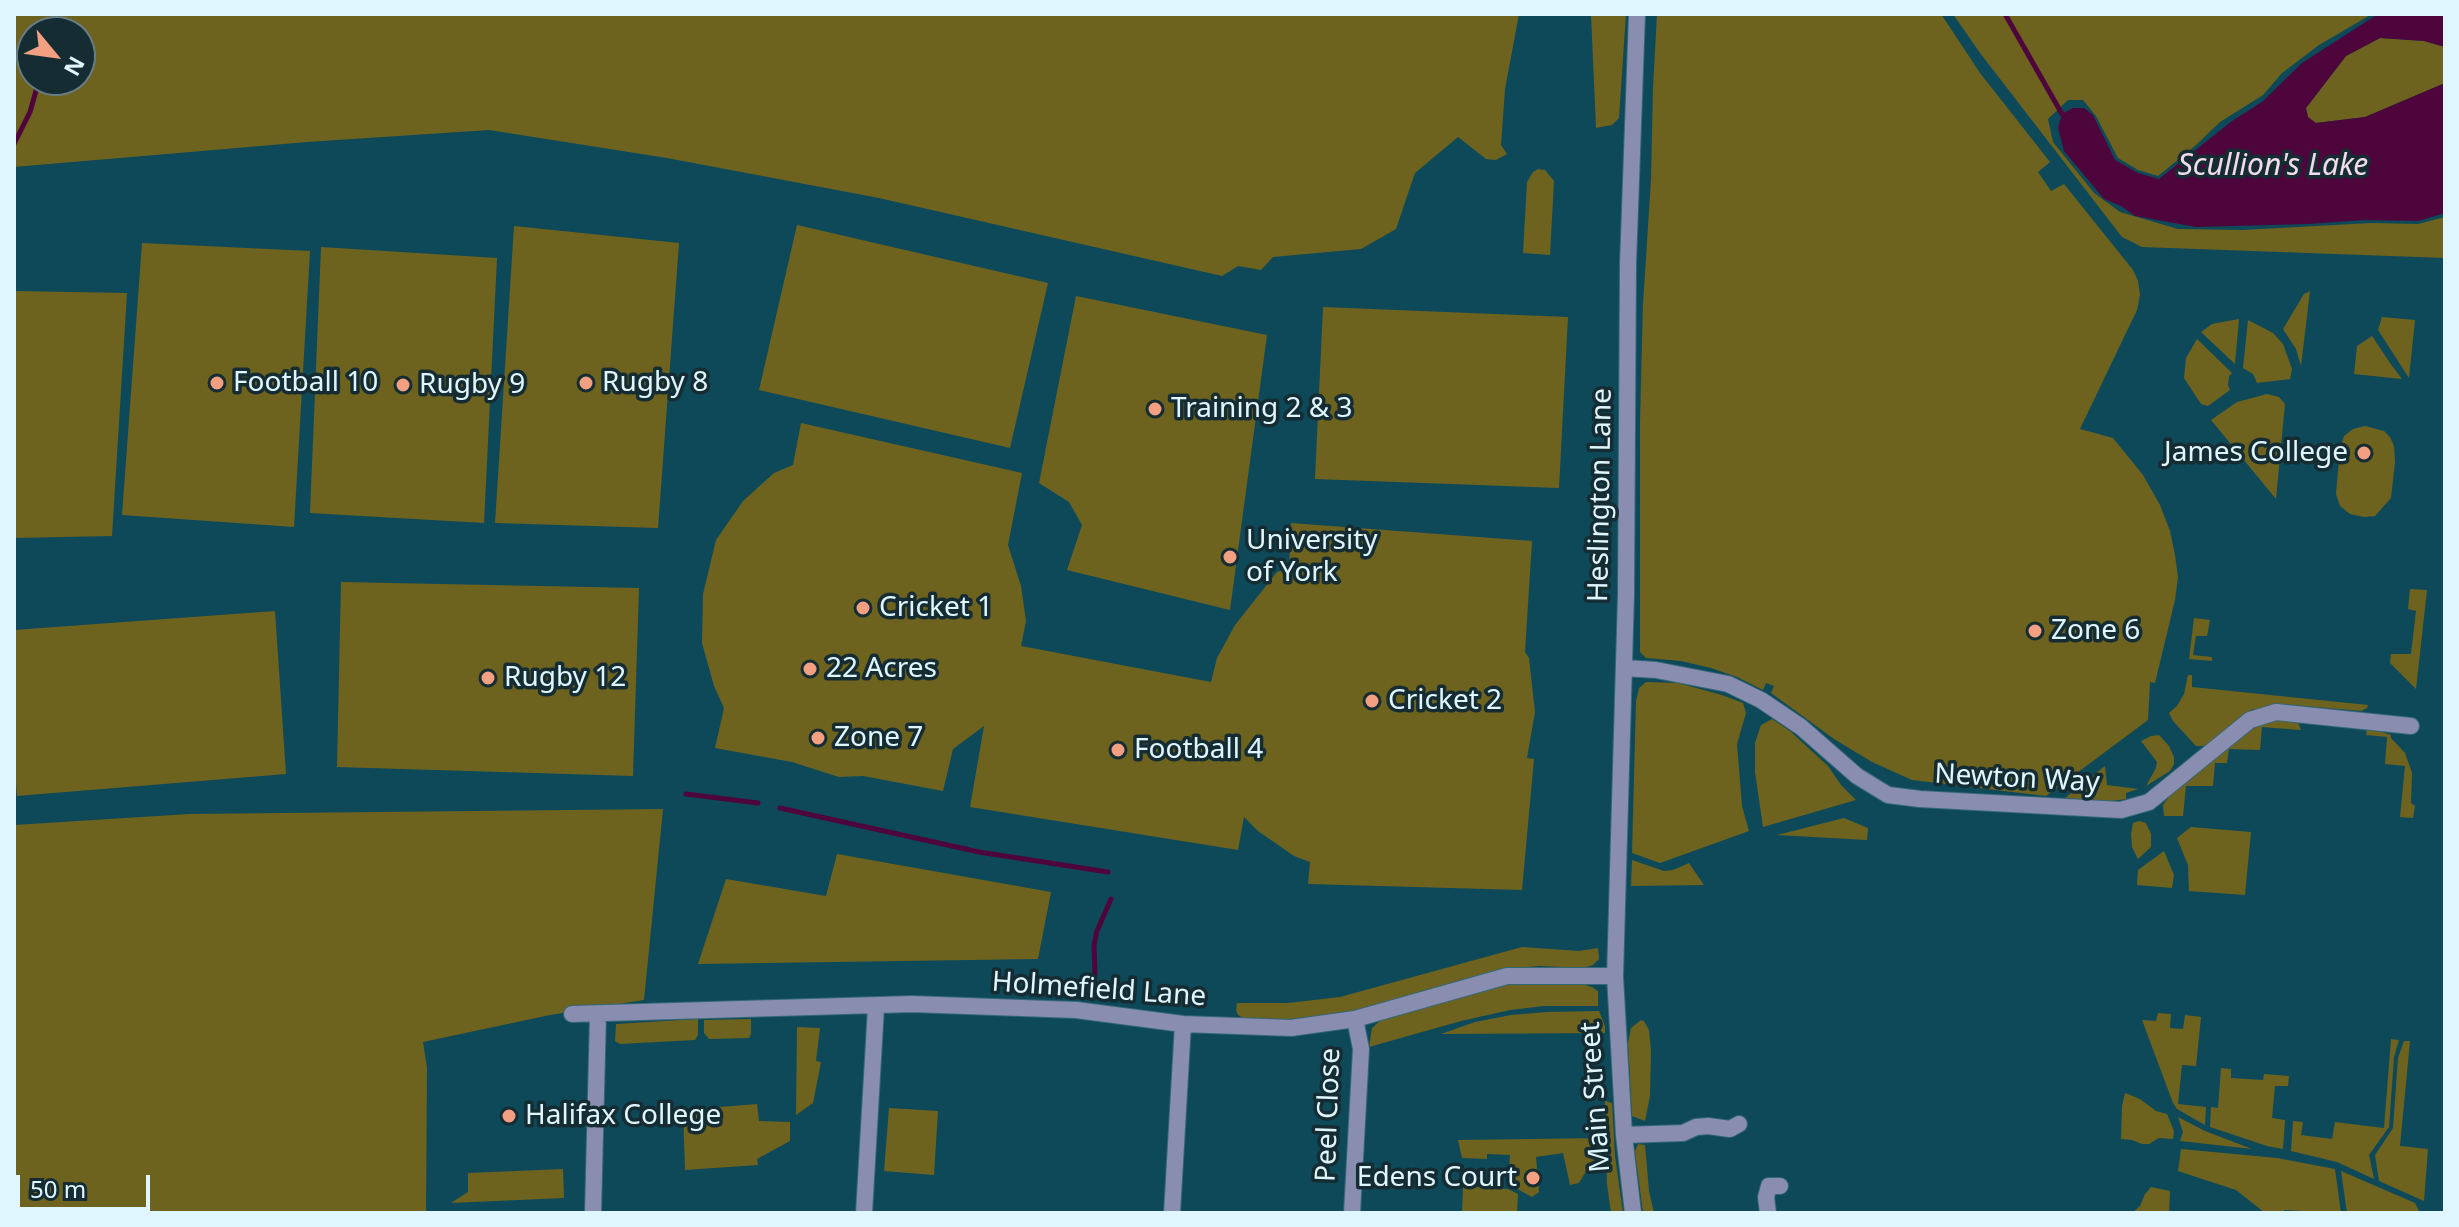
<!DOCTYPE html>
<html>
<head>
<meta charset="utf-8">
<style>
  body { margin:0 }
  #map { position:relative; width:2459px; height:1227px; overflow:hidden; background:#0e4959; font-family:"Noto Sans",sans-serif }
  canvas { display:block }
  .frame { position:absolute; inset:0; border:16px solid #e0f6fe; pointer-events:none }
  .north { position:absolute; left:16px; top:16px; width:80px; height:80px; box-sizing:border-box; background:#152c33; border:2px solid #667d84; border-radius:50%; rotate:119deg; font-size:22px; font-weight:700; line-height:32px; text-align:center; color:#e0f6fe }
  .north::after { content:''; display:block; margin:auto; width:28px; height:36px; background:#f3a082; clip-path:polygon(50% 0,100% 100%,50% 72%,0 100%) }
  .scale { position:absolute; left:16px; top:1175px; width:134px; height:36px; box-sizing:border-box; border:4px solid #e0f6fe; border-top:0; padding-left:10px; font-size:24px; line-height:28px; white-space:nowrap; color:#e0f6fe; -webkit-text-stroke:6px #152c33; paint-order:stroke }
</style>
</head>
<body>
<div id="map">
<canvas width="2459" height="1227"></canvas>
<div class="frame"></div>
<div class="north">N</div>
<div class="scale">50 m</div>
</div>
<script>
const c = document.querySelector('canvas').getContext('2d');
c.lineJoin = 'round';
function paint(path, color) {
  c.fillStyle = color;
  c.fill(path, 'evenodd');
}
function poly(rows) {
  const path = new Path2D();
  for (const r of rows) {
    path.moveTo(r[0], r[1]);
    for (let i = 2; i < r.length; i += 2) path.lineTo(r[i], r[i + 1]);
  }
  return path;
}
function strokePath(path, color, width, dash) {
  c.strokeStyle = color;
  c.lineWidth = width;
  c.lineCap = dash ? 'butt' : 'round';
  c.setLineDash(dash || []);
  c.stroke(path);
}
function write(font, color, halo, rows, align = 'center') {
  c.font = font + ' "Noto Sans",sans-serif';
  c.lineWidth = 7;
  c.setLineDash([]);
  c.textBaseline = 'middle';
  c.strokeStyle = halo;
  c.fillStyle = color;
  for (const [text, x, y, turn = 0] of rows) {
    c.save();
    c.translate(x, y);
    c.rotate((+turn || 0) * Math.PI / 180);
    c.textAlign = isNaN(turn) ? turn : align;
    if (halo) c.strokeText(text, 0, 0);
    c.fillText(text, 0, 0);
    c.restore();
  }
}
paint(poly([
  [14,14,1519,14,1505,89,1501,145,1507,154,1496,160,1486,159,1458,137,1415,173,1396,229,1361,249,1273,257,1261,270,1238,266,1222,276,879,198,667,158,489,130,307,142,14,167],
  [32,32,80,32,80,80,32,80],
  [1591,14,1626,14,1619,118,1612,125,1596,128],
  [1657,14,1941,14,1980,73,2050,162,2038,172,2051,191,2064,184,2133,270,2138,281,2140,295,2137,310,2080,429,2113,438,2143,475,2160,505,2170,531,2175,555,2178,577,2175,600,2155,683,2150,682,2148,720,2046,796,1912,780,1872,762,1834,739,1771,693,1774,686,1766,683,1763,690,1737,677,1711,668,1681,661,1646,658,1640,652,1640,422,1643,304,1651,180,1653,88],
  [1953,14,2372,14,2319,45,2282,73,2263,95,2220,122,2195,146,2158,176,2138,170,2118,158,2096,116,2083,100,2068,100,2048,119,2053,142,2094,193,2120,212,2178,229,2243,230,2371,223,2418,224,2445,217,2445,258,2142,247,2122,237,1980,53],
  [2380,38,2424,41,2445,47,2445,83,2365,117,2315,123,2308,117,2306,108,2346,56],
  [1538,169,1545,170,1554,181,1550,255,1523,253,1527,182,1533,172],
  [797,225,1048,283,1010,448,759,390],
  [514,226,679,243,658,528,495,523],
  [142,243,310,251,294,527,122,515],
  [321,247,497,258,484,523,310,513],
  [14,291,127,293,112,536,14,538],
  [2310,291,2301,366,2296,349,2283,329,2304,294],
  [1076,296,1267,335,1230,610,1067,570,1082,525,1069,502,1039,483],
  [1323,307,1568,317,1559,488,1315,479],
  [2382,317,2415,320,2409,378,2378,330],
  [2239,319,2235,364,2201,332,2212,324],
  [2248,320,2273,333,2283,344,2292,369,2290,379,2257,383,2253,374,2243,368],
  [2372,336,2390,363,2402,379,2354,374,2357,346],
  [2197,339,2232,373,2229,376,2228,385,2230,390,2208,406,2201,404,2184,378,2186,358],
  [2267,394,2279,397,2285,404,2276,499,2211,420,2237,402],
  [801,423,1022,473,1008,545,1021,586,1026,621,1021,646,1211,682,1217,658,1235,625,1277,572,1289,568,1291,523,1532,541,1525,652,1529,658,1535,712,1527,758,1534,759,1522,890,1308,884,1310,862,1294,856,1258,831,1244,817,1238,850,970,807,984,726,953,749,943,791,863,776,839,777,792,762,715,748,724,708,714,686,702,643,703,594,716,540,743,501,774,473,793,465],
  [2365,426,2384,431,2390,437,2394,446,2395,462,2391,498,2375,516,2364,517,2350,514,2340,506,2336,494,2340,449,2344,436,2353,429],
  [341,582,639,588,633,776,337,767],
  [2410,589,2427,590,2416,689,2390,663,2391,654,2411,654,2416,611,2408,609],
  [275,611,286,774,17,796,14,758,14,630],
  [2194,618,2210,620,2207,636,2196,636,2193,655,2212,657,2212,661,2189,659],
  [2188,675,2192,675,2192,687,2368,705,2367,708,2361,711,2281,704,2251,710,2213,741,2203,746,2196,746,2173,721,2169,713,2177,706,2184,694],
  [1646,682,1678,683,1722,695,1743,703,1746,713,1737,744,1742,806,1749,831,1660,863,1632,853,1636,701,1639,688],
  [1772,719,1790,731,1828,766,1841,785,1856,800,1763,827,1755,772,1755,743,1761,725],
  [2282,719,2298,722,2301,730,2262,727,2260,750,2229,749,2227,763,2215,763,2213,786,2186,786,2183,816,2164,816,2163,805,2170,795,2251,729,2259,724],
  [2367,727,2391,735,2391,738,2405,753,2412,773,2411,803,2415,806,2413,818,2400,817,2405,766,2385,764,2387,737,2366,735],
  [2159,735,2169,746,2174,757,2174,764,2170,771,2146,786,2156,768,2157,762,2141,741,2151,736],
  [2105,766,2107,785,2138,789,2126,793,2126,799,2104,802,2065,798],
  [663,809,644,1000,550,1015,423,1042,427,1068,426,1213,14,1213,14,825,189,814],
  [1844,818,1868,828,1867,840,1777,835],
  [2139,821,2146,823,2151,834,2151,847,2138,859,2132,847,2131,834,2133,823],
  [2191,827,2251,832,2245,895,2189,891,2188,865,2177,838],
  [2164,851,2174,875,2172,888,2137,885,2138,870],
  [837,854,1051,892,1038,959,698,964,726,879,826,896],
  [1632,860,1664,871,1673,870,1689,863,1704,885,1631,886],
  [1522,947,1579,951,1598,948,1599,959,1593,965,1583,968,1540,966,1506,969,1334,1016,1274,1020,1243,1018,1238,1015,1236,1010,1237,1003,1288,1003,1340,997],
  [1535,982,1585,985,1592,987,1598,991,1598,1006,1544,1006,1510,1010,1461,1021,1369,1047,1372,1028,1382,1019,1507,985],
  [1599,1011,1605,1026,1605,1033,1441,1034,1475,1022,1511,1015,1547,1012],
  [2158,1013,2171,1014,2170,1028,2183,1029,2185,1015,2201,1017,2196,1066,2182,1065,2178,1104,2206,1107,2205,1125,2177,1109,2173,1103,2142,1020,2156,1021],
  [698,1019,698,1035,695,1040,620,1044,615,1041,616,1024],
  [751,1019,751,1034,749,1038,709,1039,704,1033,704,1020],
  [1641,1020,1644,1021,1649,1030,1651,1051,1650,1096,1645,1121,1632,1116,1628,1043,1631,1028],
  [797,1027,820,1028,816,1061,821,1062,813,1103,796,1115],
  [2391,1039,2399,1040,2394,1057,2389,1127,2369,1155,2374,1179,2337,1162,2291,1151,2293,1121,2303,1122,2301,1135,2332,1139,2335,1122,2384,1128],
  [2404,1041,2410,1041,2400,1146,2428,1149,2424,1201,2379,1181,2375,1155,2393,1128,2398,1058],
  [2221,1068,2231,1069,2231,1078,2263,1080,2264,1074,2289,1076,2288,1086,2275,1086,2272,1118,2285,1120,2283,1149,2267,1146,2210,1127,2211,1107,2218,1108],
  [2125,1093,2140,1099,2156,1111,2167,1114,2174,1131,2173,1139,2159,1138,2149,1144,2142,1144,2132,1140,2121,1139,2122,1106],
  [1605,1101,1612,1103,1615,1156,1623,1213,1611,1213,1607,1184],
  [757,1104,759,1121,790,1122,790,1141,757,1159,758,1165,685,1170,683,1110],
  [889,1108,938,1111,934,1175,884,1171],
  [2178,1117,2205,1131,2252,1149,2180,1141,2183,1132],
  [1604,1138,1601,1170,1586,1171,1579,1183,1570,1185,1563,1153,1536,1157,1539,1192,1532,1197,1508,1184,1510,1155,1487,1154,1487,1159,1462,1158,1458,1140],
  [1638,1144,1645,1145,1649,1191,1654,1213,1643,1213,1635,1151],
  [2181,1149,2277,1158,2335,1169,2341,1213,2284,1210,2284,1213,2265,1213,2236,1190,2178,1171],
  [563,1169,564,1198,451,1203,468,1192,468,1173],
  [2341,1171,2415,1203,2420,1213,2347,1213],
  [1463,1186,1508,1189,1518,1194,1517,1213,1462,1213],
  [2151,1187,2170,1191,2169,1213,2132,1213,2140,1206,2145,1194]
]), '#6e631e');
paint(poly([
  [2378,14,2445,14,2445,47,2424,41,2380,38,2346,56,2306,108,2308,117,2316,123,2365,117,2445,83,2445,213,2418,221,2364,220,2308,224,2196,227,2135,216,2121,206,2104,199,2064,151,2058,127,2062,114,2073,108,2084,108,2093,115,2115,160,2138,173,2159,179,2232,121,2262,102,2302,63]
]), '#4d053c');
strokePath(poly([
  [2005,14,2062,114],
  [53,32,58,14],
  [14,144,30,112,39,80],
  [686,794,758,803],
  [780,808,979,852,1108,872],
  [1095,975,1094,945,1097,931,1111,899]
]), '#4d053c', 5);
const minor = poly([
  [1624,668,1656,670,1728,684,1761,700,1801,727,1857,776,1888,795,1920,799,2121,810,2149,802,2250,720,2276,712,2411,726],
  [572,1014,912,1004,1076,1010,1183,1024,1291,1028,1355,1019,1507,976,1615,976],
  [1624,1135,1683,1133,1696,1127,1708,1126,1730,1129,1739,1124],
  [593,1213,598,1014],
  [864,1213,876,1007],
  [1172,1213,1183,1024],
  [1352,1213,1361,1049,1355,1019],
  [1768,1213,1766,1197,1769,1186,1780,1186]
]);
const tertiary = poly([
  [1633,1213,1624,1135,1615,976,1626,594,1628,264,1637,14]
]);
strokePath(minor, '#346877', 18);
strokePath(tertiary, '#346877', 18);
strokePath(minor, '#898db0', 16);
strokePath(tertiary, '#898db0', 16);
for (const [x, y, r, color] of [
  [217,383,8,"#f3a082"],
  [586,383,8,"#f3a082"],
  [403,385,8,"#f3a082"],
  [1155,409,8,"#f3a082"],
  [2364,453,8,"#f3a082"],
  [1230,557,8,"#f3a082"],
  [863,608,8,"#f3a082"],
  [2035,631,8,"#f3a082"],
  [810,669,8,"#f3a082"],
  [488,678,8,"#f3a082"],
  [1372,701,8,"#f3a082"],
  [818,738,8,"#f3a082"],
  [1118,750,8,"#f3a082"],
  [509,1116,8,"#f3a082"],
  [1533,1178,8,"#f3a082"]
]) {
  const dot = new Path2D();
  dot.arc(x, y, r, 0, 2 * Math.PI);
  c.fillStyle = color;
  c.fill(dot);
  strokePath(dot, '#152c33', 3);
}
write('28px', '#e0f6fe', '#152c33', [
  ["Football 10",233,383],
  ["Rugby 8",602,383],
  ["Rugby 9",419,385],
  ["Training 2 & 3",1171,409],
  ["James College",2348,453,"right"],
  ["University",1246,541],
  ["of York",1246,573],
  ["Cricket 1",879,608],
  ["Zone 6",2051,631],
  ["22 Acres",826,669],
  ["Rugby 12",504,678],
  ["Cricket 2",1388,701],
  ["Zone 7",834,738],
  ["Football 4",1134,750],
  ["Halifax College",525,1116],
  ["Edens Court",1517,1178,"right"]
], 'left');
write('28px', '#e0f6fe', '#152c33', [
  ["Heslington Lane",1601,495,-89],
  ["Newton Way",2017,779,3],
  ["Holmefield Lane",1099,990,4],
  ["Main Street",1596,1097,-94],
  ["Peel Close",1329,1115,-88]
]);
write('italic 30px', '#f2dcea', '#152c33', [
  ["Scullion's Lake",2273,166]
]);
</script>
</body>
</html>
